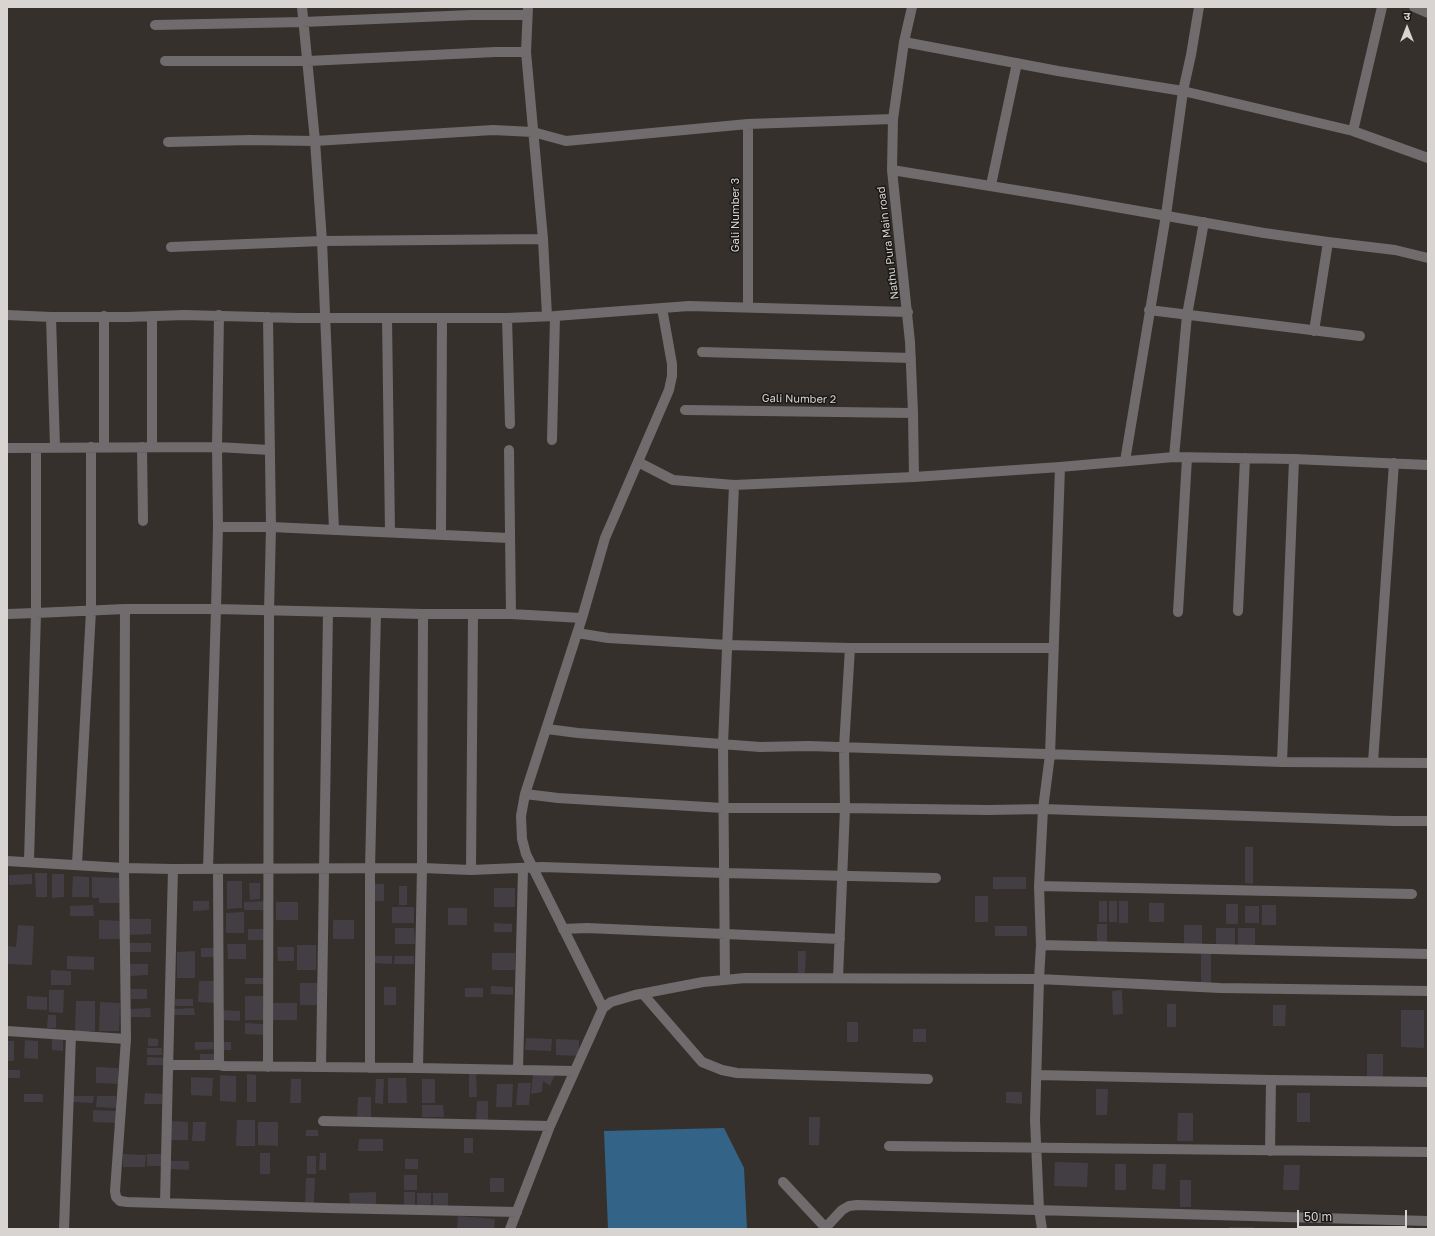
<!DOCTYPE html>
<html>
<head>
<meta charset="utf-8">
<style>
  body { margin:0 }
  #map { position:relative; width:1435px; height:1236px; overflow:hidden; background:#35302b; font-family:"Golos Text","Noto Sans Devanagari",sans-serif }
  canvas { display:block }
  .frame { position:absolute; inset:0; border:8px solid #d7d4d1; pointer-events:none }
  .north { position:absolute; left:1387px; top:8px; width:40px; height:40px; -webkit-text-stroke:3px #1a1816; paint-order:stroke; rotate:0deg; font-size:11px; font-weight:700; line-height:16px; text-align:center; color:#d7d4d1 }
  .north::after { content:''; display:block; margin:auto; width:14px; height:18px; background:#d7d4d1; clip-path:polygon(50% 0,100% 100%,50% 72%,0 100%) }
  .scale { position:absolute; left:1297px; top:1210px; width:110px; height:18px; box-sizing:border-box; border:2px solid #d7d4d1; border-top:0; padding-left:5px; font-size:12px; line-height:14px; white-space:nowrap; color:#d7d4d1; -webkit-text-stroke:3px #1a1816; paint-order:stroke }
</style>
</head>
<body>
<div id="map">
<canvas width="1435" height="1236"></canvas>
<div class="frame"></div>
<div class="north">उ</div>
<div class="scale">50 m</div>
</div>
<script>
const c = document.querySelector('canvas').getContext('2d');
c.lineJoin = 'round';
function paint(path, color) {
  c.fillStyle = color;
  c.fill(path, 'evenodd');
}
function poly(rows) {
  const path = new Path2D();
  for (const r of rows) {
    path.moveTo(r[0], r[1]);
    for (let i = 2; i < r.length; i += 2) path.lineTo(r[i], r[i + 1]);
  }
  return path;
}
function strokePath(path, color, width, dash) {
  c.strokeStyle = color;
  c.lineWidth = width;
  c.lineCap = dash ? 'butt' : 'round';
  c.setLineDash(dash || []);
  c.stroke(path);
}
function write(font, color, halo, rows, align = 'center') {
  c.font = font + ' "Golos Text",sans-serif';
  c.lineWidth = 3;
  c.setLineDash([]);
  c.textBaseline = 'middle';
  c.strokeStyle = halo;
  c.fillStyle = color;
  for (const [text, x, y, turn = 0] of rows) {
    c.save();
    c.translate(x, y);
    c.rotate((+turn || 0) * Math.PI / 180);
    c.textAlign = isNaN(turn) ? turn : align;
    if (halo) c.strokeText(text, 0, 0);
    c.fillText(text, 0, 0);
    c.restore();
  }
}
paint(poly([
  [724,1128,744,1168,747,1229,608,1229,604,1131]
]), '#336488');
paint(poly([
  [1245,847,1253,847,1253,884,1245,883],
  [35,873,47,873,47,897,36,897],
  [32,874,32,884,9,885,9,875],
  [52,874,64,874,64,897,52,898],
  [73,876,89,877,89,897,72,897],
  [92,877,119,878,119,903,99,903,99,898,92,898],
  [993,877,1026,877,1026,889,993,889],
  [227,881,242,881,242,908,227,909],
  [249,883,260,883,260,899,250,900],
  [374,884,384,884,384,901,374,901],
  [399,886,407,886,407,905,399,905],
  [494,888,515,888,515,907,494,907],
  [975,896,988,896,988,922,975,922],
  [193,901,209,901,209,910,193,911],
  [266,901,266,910,244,910,244,902],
  [1099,901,1107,901,1107,922,1099,922],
  [1109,901,1117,901,1117,922,1109,922],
  [1119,901,1128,901,1128,923,1119,923],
  [276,902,298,902,298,920,276,920],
  [1149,903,1164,903,1164,922,1149,922],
  [1226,904,1238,904,1238,924,1226,924],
  [93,905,94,916,70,916,70,906],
  [1262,905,1276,905,1276,925,1262,925],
  [1245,906,1259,906,1259,923,1245,923],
  [392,907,414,907,414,923,392,923],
  [448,908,467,908,467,925,448,925],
  [244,912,244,933,226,933,226,913],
  [128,919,151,919,151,934,128,935],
  [99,920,124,921,124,939,99,939],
  [333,920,354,920,354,939,333,939],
  [494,923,512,924,512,932,494,932],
  [1097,924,1107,924,1107,943,1097,943],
  [18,925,34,926,32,965,7,964,7,946,16,947],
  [1184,925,1202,925,1202,945,1184,945],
  [995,926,1027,926,1027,936,995,936],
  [395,928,414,928,415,944,395,944],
  [1216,928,1235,928,1235,945,1216,945],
  [1238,928,1255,928,1255,946,1238,946],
  [248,929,267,929,267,940,248,940],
  [129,943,151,943,151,952,129,952],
  [227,944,246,944,246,959,228,959],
  [297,945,316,945,316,970,297,970],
  [277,947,294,947,294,961,278,961],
  [201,948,218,948,218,957,201,957],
  [195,951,195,978,177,978,177,952],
  [798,951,806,951,805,973,798,973],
  [492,953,515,953,515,970,492,970],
  [1201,954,1211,954,1211,984,1201,984],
  [67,956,94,957,94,970,67,969],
  [375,956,392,956,392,964,374,963],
  [395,956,414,956,414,964,394,964],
  [129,964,148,964,148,975,129,976],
  [51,970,71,971,71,985,51,985],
  [245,978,265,978,266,984,245,984],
  [199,981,215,981,214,1003,198,1002],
  [300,983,321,983,322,1005,300,1005],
  [491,986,513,987,513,995,491,994],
  [384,987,396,987,396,1005,384,1005],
  [465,988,483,988,483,997,465,997],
  [131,989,147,989,147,999,131,999],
  [49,990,64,990,63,1013,49,1012],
  [1122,990,1123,1014,1113,1015,1112,991],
  [27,996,47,997,47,1010,27,1009],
  [245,996,266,996,266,1020,245,1020],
  [175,999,193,999,193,1006,175,1006],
  [76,1001,95,1001,95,1031,75,1031],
  [100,1002,120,1003,119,1031,99,1031],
  [273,1003,297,1003,297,1020,273,1020],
  [1167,1004,1176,1004,1176,1027,1167,1027],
  [1273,1005,1286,1005,1285,1026,1273,1026],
  [150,1008,151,1017,130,1017,130,1009],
  [194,1008,195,1015,173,1015,173,1009],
  [222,1010,240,1011,240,1021,222,1020],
  [1401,1010,1424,1010,1424,1048,1401,1047],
  [48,1015,56,1015,56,1028,47,1028],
  [847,1022,858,1022,858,1042,847,1042],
  [245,1023,263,1024,263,1035,245,1034],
  [913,1029,926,1029,926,1042,913,1042],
  [52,1037,63,1037,63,1051,52,1050],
  [148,1038,158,1039,158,1046,148,1046],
  [526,1038,552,1039,551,1051,525,1050],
  [556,1039,579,1040,579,1056,556,1055],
  [25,1040,38,1041,38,1059,24,1058],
  [7,1041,14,1041,14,1061,7,1061],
  [195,1042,213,1042,214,1049,195,1050],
  [222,1042,231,1042,231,1050,222,1050],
  [147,1048,162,1048,162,1055,147,1055],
  [200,1054,217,1054,217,1063,200,1063],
  [1367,1054,1383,1054,1383,1080,1367,1079],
  [147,1057,166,1058,166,1065,147,1065],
  [96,1067,118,1068,118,1084,96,1083],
  [7,1070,20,1070,20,1078,7,1078],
  [476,1072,477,1097,469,1097,469,1073],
  [533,1073,555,1075,550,1086,543,1081,542,1092,531,1094],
  [247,1074,256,1075,256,1102,247,1102],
  [220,1075,236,1076,236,1102,220,1101],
  [191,1077,213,1078,212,1096,191,1095],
  [388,1078,406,1078,407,1103,388,1103],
  [291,1079,301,1079,301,1103,290,1103],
  [376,1079,384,1079,383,1104,375,1103],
  [422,1079,435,1079,435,1103,422,1103],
  [518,1083,531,1083,529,1105,516,1105],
  [497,1084,513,1084,512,1107,496,1107],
  [1096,1089,1108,1089,1107,1115,1096,1115],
  [1006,1092,1022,1092,1022,1104,1006,1103],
  [145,1093,162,1094,162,1104,144,1104],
  [1297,1093,1310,1093,1310,1122,1297,1122],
  [24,1094,43,1094,43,1102,24,1102],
  [73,1096,94,1096,93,1103,73,1102],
  [97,1096,116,1096,116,1108,96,1107],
  [358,1097,371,1097,371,1118,357,1118],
  [477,1101,488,1101,488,1121,476,1121],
  [422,1105,443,1105,444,1117,422,1117],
  [93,1110,116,1111,116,1123,93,1122],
  [1178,1113,1193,1113,1193,1141,1177,1141],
  [809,1117,820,1117,819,1145,809,1145],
  [237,1120,255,1120,255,1146,236,1146],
  [169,1121,188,1122,188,1140,169,1140],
  [193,1122,206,1122,205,1141,192,1141],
  [258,1122,278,1122,278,1146,258,1145],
  [306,1130,318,1130,318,1136,306,1136],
  [464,1138,473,1138,473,1153,464,1153],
  [359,1139,383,1139,383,1151,358,1151],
  [260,1153,270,1153,270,1174,260,1174],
  [320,1153,326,1153,326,1170,319,1170],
  [123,1154,146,1155,145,1167,123,1167],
  [147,1154,163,1154,163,1166,147,1166],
  [307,1156,316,1156,316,1174,307,1174],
  [405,1159,418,1159,418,1169,405,1169],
  [169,1161,189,1161,189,1170,169,1169],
  [1055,1162,1088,1163,1087,1187,1054,1186],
  [1115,1164,1126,1164,1126,1190,1115,1190],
  [1153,1164,1166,1164,1165,1190,1152,1189],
  [1284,1165,1300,1165,1299,1190,1283,1190],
  [404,1175,417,1175,417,1190,404,1190],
  [306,1178,315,1178,314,1203,305,1203],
  [490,1178,504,1178,504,1192,490,1192],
  [1180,1180,1191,1180,1191,1207,1180,1207],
  [376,1192,376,1207,350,1207,349,1193],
  [404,1192,415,1192,415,1205,404,1205],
  [417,1193,431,1193,431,1205,417,1205],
  [433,1193,448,1193,448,1206,433,1206],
  [458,1216,495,1219,494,1229,457,1229],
  [1229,1227,1254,1227,1254,1229,1229,1229],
  [1398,1227,1413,1227,1413,1229,1398,1229]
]), '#433e44');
strokePath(poly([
  [302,7,315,141,322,241,334,530],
  [528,7,526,52,543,239,547,316],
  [912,7,904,42,893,119,892,170,910,342,913,413,914,477],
  [1414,7,1428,13],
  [155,25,303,22,471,15,527,15],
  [904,42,1058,71,1183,91,1353,131,1428,158],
  [165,61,308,61,495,52,526,52],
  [748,124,748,307],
  [1353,131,1382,7],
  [168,142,250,140,315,141,493,130,533,132,566,141,748,124,893,119],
  [892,170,1070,199,1264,233,1328,242,1395,250,1428,258],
  [991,185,1017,63],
  [171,247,322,241,543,239],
  [1149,310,1360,336],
  [7,315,51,317,128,317,184,315,298,318,507,318,555,316,689,306,908,312],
  [219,315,217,447,270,450],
  [104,316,104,447],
  [152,316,152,447],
  [51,317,55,447],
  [268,317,271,527,269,611,268,1067],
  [387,318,390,532],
  [507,318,510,424],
  [1314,331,1328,242],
  [702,352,911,358],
  [685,410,913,413],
  [552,440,555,316],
  [142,447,143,521],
  [7,448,217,447,218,527,216,609,208,869],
  [509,450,511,614],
  [1174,457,1187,315,1204,222],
  [1125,461,1166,215,1183,91,1191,55,1199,7],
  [638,462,673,480,734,485,914,477,1060,467,1174,457,1294,459,1428,465],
  [218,527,271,527,509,538],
  [441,535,442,318],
  [1238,611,1245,458],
  [1178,612,1187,458],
  [7,614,36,613,125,609,216,609,423,614,511,614,582,618],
  [577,633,608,638,728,645,850,648,1054,648],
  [547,729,578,733,760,747,809,746,1282,762,1428,763],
  [1282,762,1294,459],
  [1373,762,1394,463],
  [525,794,558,798,723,808,845,808,989,810,1043,809,1394,821,1428,821],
  [7,861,124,868,173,869,422,868,471,870,542,867,724,873,936,878],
  [29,861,36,613,36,448],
  [77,864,91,611,91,447],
  [218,869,219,1065,224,1066,418,1068,574,1071],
  [471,870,473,614],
  [1039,886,1412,894],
  [563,929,587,928,840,939],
  [1041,945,1428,954],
  [838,978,845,808,844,747,850,648],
  [725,980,723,744,734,485],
  [643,994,702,1062,722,1070,737,1073,928,1079],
  [603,1008,526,854,522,839,521,816,525,794,582,618,605,538,669,390,672,376,672,364,662,308],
  [7,1031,126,1039,124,868,125,609],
  [126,1039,115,1191,116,1197,120,1201,127,1202,328,1208,517,1212],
  [321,1067,328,612],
  [370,1068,370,869,376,613],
  [418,1068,422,868,423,614],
  [168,1070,173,869],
  [518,1070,523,869],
  [1037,1075,1271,1080,1428,1082],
  [323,1121,550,1126],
  [889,1146,1428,1152],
  [1270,1151,1271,1080],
  [783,1182,823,1225,828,1225,842,1210,849,1206,857,1205,1428,1221],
  [165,1203,168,1070,170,1066,173,1065,219,1065],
  [64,1229,71,1035],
  [510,1229,550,1126,603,1008,611,1002,635,995,703,982,745,978,1039,979,1220,988,1428,991],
  [1042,1229,1039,1209,1035,1120,1039,979,1041,945,1039,886,1043,809,1050,755,1060,467]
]), '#706c6d', 10);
write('11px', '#d7d4d1', '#1a1816', [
  ["Gali Number 3",736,215,-90],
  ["Nathu Pura Main road",888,243,-97],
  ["Gali Number 2",799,399,1]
]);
</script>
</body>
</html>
